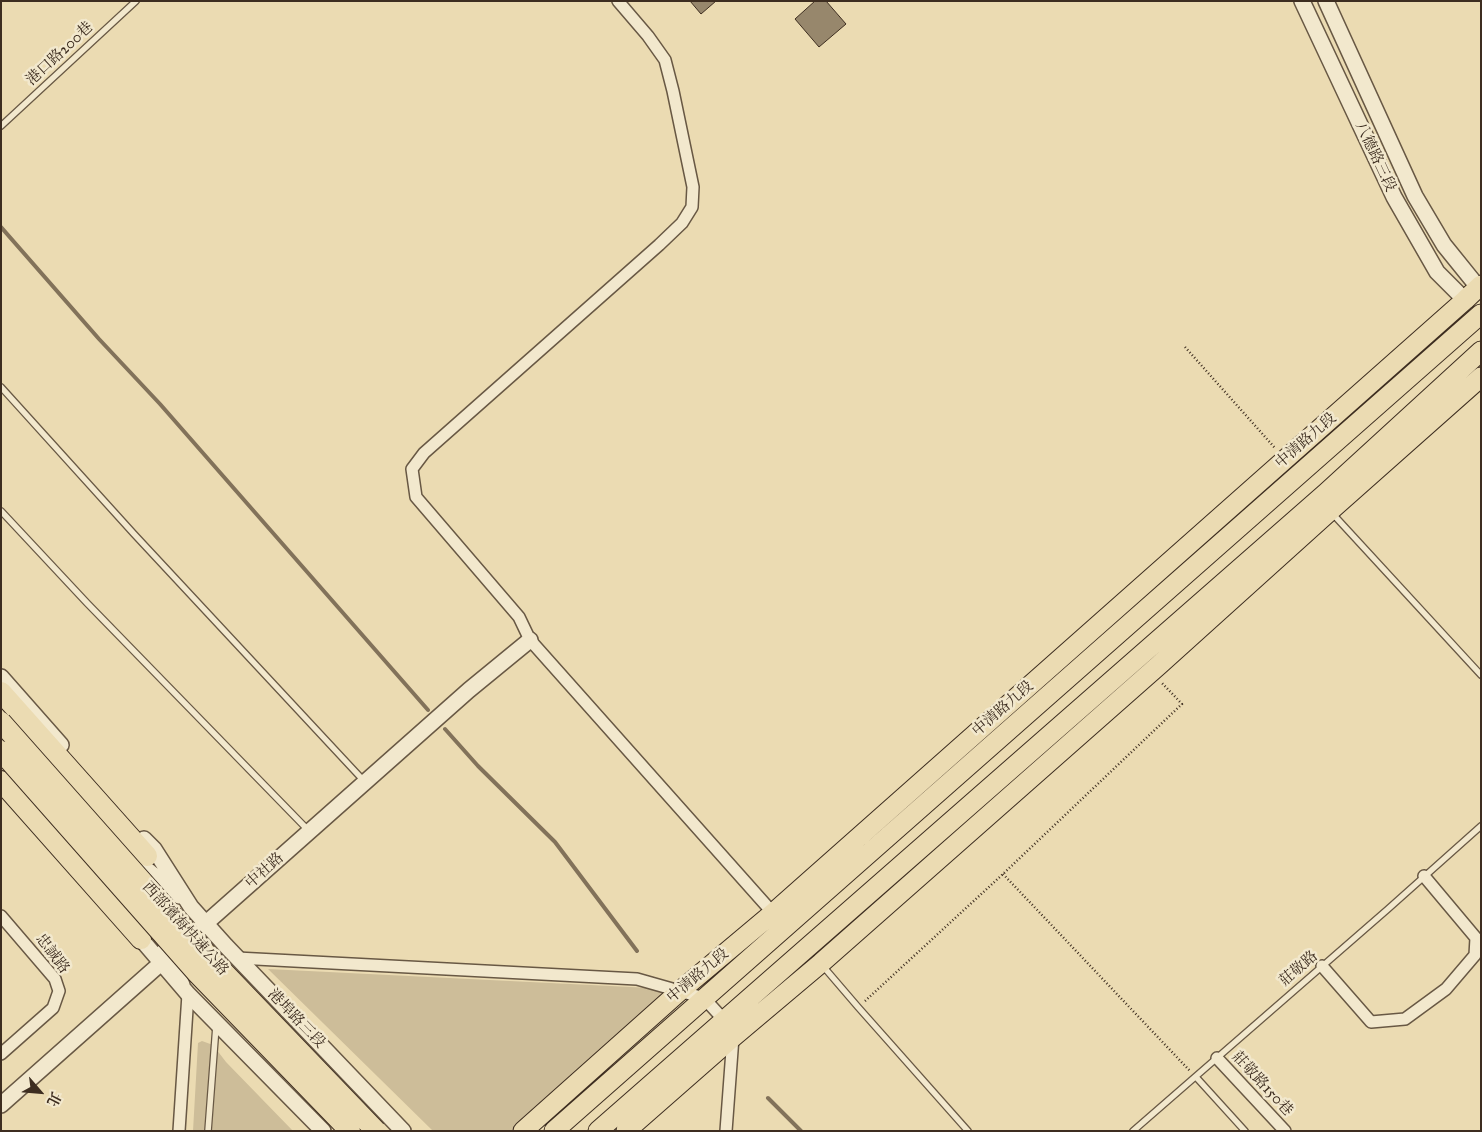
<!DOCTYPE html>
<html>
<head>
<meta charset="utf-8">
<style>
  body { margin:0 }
  #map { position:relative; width:1482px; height:1132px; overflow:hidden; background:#ebdbb2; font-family:"IM FELL Great Primer","Noto Serif TC",serif }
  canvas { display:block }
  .frame { position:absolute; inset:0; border:2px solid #3d2d20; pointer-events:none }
  .north { position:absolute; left:15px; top:1067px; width:50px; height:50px; -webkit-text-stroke:4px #f2e8cd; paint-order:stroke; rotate:117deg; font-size:14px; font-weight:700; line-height:20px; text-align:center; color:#3d2d20 }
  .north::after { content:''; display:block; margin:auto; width:18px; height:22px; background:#3d2d20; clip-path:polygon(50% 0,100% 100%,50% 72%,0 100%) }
</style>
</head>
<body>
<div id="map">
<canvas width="1482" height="1132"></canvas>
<div class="frame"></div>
<div class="north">北</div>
</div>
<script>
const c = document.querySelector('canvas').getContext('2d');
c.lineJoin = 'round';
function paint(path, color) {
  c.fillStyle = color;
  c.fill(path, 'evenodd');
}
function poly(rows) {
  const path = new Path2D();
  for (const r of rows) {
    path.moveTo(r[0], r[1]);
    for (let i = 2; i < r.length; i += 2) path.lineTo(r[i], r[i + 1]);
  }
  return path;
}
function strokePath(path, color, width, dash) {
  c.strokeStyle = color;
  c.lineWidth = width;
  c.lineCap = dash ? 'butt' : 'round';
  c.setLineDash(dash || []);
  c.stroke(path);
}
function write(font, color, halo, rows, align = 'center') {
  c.font = font + ' "IM FELL Great Primer","Noto Serif TC",serif';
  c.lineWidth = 5;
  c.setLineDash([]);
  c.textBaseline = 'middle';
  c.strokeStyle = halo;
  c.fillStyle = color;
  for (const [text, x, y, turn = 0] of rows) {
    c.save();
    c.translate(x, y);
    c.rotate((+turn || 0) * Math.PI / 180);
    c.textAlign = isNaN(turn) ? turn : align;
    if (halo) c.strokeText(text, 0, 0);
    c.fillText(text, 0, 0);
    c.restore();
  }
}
paint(poly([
  [268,969,671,989,512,1131,433,1131],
  [202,1041,213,1045,226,1062,293,1131,193,1131,198,1043]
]), '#cdbd99');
strokePath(poly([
  [1,227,99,339,160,404,428,710],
  [445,729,478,766,555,842,637,951],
  [768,1098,801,1131]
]), '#82725a', 4);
const building = poly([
  [690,1,716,1,701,14,690,1],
  [815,1,826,1,846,24,819,47,795,19,815,1]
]);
paint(building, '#97876c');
strokePath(building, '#3d2d20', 1);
const service = poly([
  [1,126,136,1],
  [1,387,134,534,364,781],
  [1,511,87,603,308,830],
  [1331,512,1481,675],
  [822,965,858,1007,968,1131],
  [1196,1077,1245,1131],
  [208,1131,216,1026],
  [1133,1131,1388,909,1481,826]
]);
const minor = poly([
  [618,1,648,36,665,60,673,91,693,187,692,207,682,223,659,245,424,453,412,469,416,497,519,617,530,640,773,913],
  [1,916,55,979,59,991,53,1008,1,1054],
  [237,958,637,979,704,998,724,1020,733,1037,726,1131],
  [1322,966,1371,1022,1405,1019,1446,989,1475,955,1476,938,1424,876],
  [1217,1058,1285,1131],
  [179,1131,188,994]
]);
const tertiary = poly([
  [1302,1,1394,197,1437,272,1465,300],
  [1326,1,1415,196,1444,245,1478,287],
  [1,677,61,745],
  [71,786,139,863,179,896],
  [144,839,154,849,191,907,226,946,403,1131],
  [141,939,188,994,323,1131],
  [164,951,170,957,182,985],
  [1,1105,469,690,530,640]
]);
const primary = poly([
  [523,1131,680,991,773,913,1465,300,1481,285],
  [554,1131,1481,314],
  [598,1131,1326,493,1481,351],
  [626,1131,733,1037,821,963,1159,665,1330,511,1481,377]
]);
const trunk = poly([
  [1,692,147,856],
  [1,781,141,939]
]);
strokePath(service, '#685844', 8);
strokePath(minor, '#685844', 14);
strokePath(tertiary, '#685844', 18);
strokePath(primary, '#3d2d20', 21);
strokePath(trunk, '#3d2d20', 22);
strokePath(poly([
  [1185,347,1275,448],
  [1003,874,1190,1071],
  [865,1001,1003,874,1182,704,1161,682]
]), '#3d2d20', 2.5, [1, 2.5]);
strokePath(service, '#f2e8cd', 5.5);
strokePath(minor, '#f2e8cd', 11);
strokePath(tertiary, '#f2e8cd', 15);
strokePath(primary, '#ebdbb2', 19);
strokePath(trunk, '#ebdbb2', 20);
const trunkBridge = poly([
  [1,722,211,959,376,1131],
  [1,751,196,972,350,1131]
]);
strokePath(trunkBridge, '#3d2d20', 22, []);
strokePath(trunkBridge, '#ebdbb2', 20);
write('15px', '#3d2d20', '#f2e8cd', [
  ["港口路200巷",60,54,-43],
  ["八德路三段",1375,157,65],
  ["中清路九段",1306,441,-41],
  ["中清路九段",1003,709,-41],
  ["中社路",265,871,-42],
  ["西部濱海快速公路",185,929,48],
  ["忠誠路",52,954,53],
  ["莊敬路",1299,969,-41],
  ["中清路九段",698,976,-40],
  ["港埠路三段",296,1019,46],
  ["莊敬路150巷",1262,1084,47]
]);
</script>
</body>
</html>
